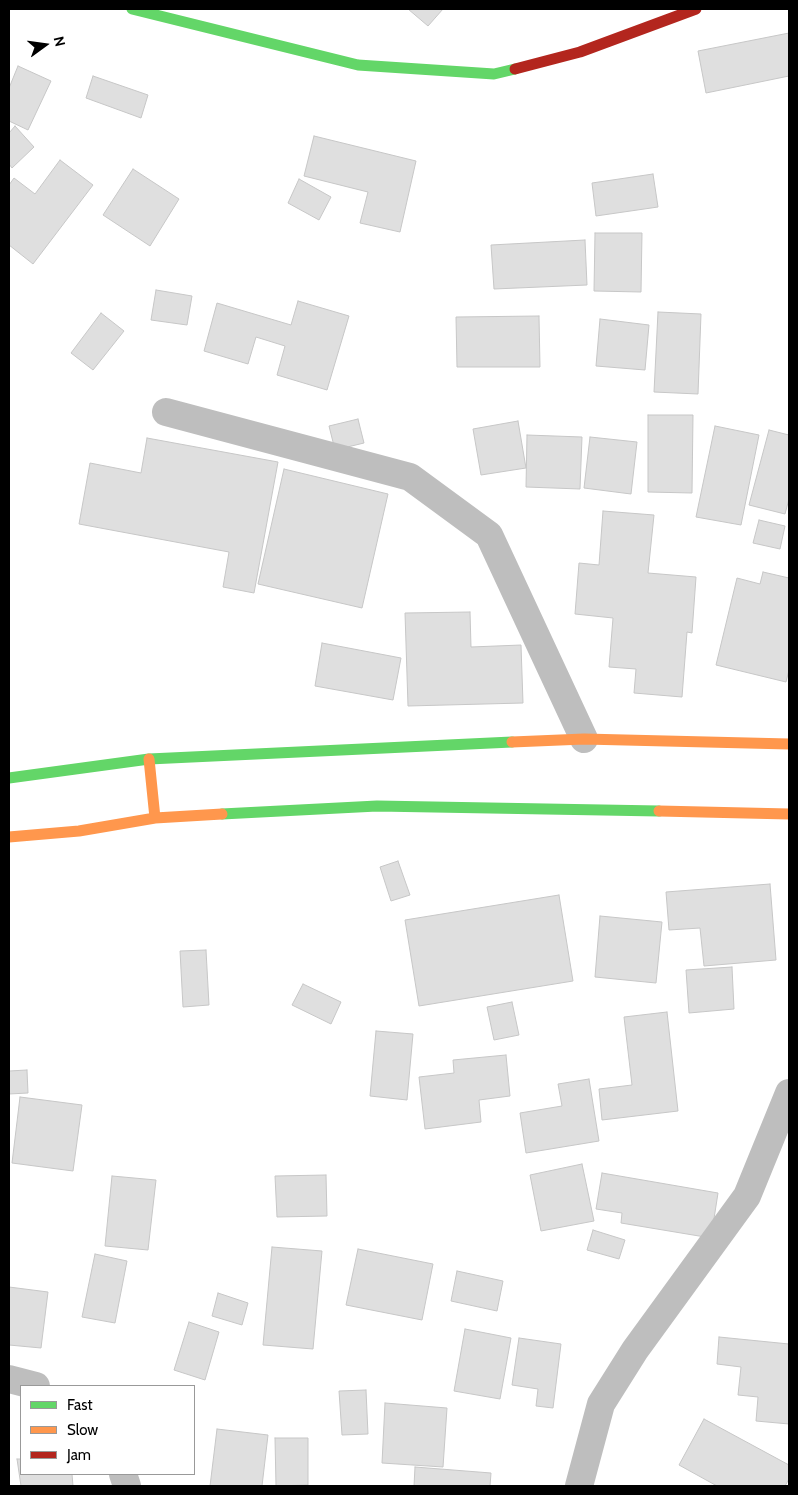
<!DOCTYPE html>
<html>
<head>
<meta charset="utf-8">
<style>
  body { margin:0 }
  #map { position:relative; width:798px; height:1495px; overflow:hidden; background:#fff; font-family:Cabin,sans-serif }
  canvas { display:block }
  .frame { position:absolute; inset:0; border:10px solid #000; pointer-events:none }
  .legend { position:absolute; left:20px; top:1385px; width:175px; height:90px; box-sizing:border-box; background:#fff; border:1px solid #999; margin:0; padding:6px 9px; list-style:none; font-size:15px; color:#000 }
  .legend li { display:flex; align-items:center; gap:10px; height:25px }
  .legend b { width:25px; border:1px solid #999 }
  .north { position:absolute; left:20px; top:20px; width:50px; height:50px; -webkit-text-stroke:4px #fff; paint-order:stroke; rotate:76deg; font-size:14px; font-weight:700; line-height:20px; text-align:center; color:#000 }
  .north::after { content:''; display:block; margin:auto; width:18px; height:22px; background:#000; clip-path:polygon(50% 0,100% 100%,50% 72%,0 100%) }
</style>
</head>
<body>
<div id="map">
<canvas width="798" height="1495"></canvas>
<div class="frame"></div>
<ul class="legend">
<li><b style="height:6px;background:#63d668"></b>Fast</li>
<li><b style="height:6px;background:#ff974d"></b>Slow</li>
<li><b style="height:6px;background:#b3261e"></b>Jam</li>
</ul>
<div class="north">N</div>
</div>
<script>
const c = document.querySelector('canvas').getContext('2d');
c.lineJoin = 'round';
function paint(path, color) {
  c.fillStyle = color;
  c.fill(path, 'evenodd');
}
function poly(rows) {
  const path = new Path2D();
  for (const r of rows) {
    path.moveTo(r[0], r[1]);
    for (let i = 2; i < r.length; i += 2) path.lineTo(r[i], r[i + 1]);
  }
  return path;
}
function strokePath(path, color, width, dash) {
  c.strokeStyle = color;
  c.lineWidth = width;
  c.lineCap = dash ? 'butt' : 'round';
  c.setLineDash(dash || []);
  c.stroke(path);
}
const building = poly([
  [408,9,443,9,428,26,408,9],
  [789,33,789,76,706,93,698,51,789,33],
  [18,66,51,81,28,130,9,121,9,88,18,66],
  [93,76,148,95,141,118,86,98,93,76],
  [15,126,34,147,12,168,9,164,9,133,15,126],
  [314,136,416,161,400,232,360,223,368,192,304,176,314,136],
  [60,160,93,185,33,264,9,245,9,185,14,178,35,194,60,160],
  [133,169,179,199,150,246,103,215,133,169],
  [653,174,658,207,596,216,592,183,653,174],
  [299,179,331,197,319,220,288,203,299,179],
  [595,233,642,233,641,292,594,291,595,233],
  [585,240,587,285,494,289,491,245,585,240],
  [156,290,192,296,187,325,151,320,156,290],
  [298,301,349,316,327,390,277,375,285,346,256,337,248,364,204,351,217,303,291,325,298,301],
  [658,312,701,314,698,394,654,392,658,312],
  [101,313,124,331,93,370,71,353,101,313],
  [539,316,540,367,457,367,456,317,539,316],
  [600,319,649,325,645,370,596,366,600,319],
  [648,415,693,415,692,493,648,492,648,415],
  [358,419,364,443,335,450,329,426,358,419],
  [518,421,526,468,481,475,473,429,518,421],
  [715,426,759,435,741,525,696,517,715,426],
  [769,430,789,435,789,499,785,514,749,505,769,430],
  [527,435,582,437,580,489,526,487,527,435],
  [590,437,637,442,631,494,584,488,590,437],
  [147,438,278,462,254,593,223,587,229,552,79,524,90,463,141,473,147,438],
  [284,469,388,494,362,608,258,584,284,469],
  [603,511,654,515,648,573,696,577,692,633,687,632,682,697,634,693,636,669,609,667,613,618,575,614,579,563,599,565,603,511],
  [759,520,785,526,780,549,753,543,759,520],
  [763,572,789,578,789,670,786,682,716,665,737,578,760,584,763,572],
  [470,612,471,647,521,645,523,703,408,706,405,613,470,612],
  [322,643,401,658,393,700,315,686,322,643],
  [398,861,410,895,391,901,380,867,398,861],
  [770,884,776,960,704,966,700,928,669,930,666,892,770,884],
  [559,895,573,981,419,1006,405,920,559,895],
  [600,916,662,922,656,983,595,977,600,916],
  [206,950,209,1005,183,1007,180,951,206,950],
  [732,967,734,1009,689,1013,686,970,732,967],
  [303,984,341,1002,331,1024,292,1005,303,984],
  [512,1002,519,1035,494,1040,487,1007,512,1002],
  [667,1012,678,1111,602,1120,599,1089,632,1085,624,1017,667,1012],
  [376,1031,413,1034,407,1100,370,1096,376,1031],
  [506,1055,510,1096,479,1100,481,1122,425,1129,419,1077,454,1073,453,1060,506,1055],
  [27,1070,28,1093,9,1094,9,1071,27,1070],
  [589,1079,599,1141,526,1153,520,1113,562,1106,558,1084,589,1079],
  [20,1097,82,1105,73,1171,12,1163,20,1097],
  [582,1164,594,1221,541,1231,530,1175,582,1164],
  [602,1173,718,1193,711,1238,621,1223,622,1213,596,1209,602,1173],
  [326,1175,327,1216,277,1217,275,1176,326,1175],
  [112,1176,156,1180,148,1250,105,1246,112,1176],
  [593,1230,625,1240,619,1259,587,1250,593,1230],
  [272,1247,322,1251,313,1349,263,1345,272,1247],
  [358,1249,433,1264,422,1320,346,1305,358,1249],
  [95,1254,127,1261,115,1323,82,1317,95,1254],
  [457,1271,503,1281,497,1311,451,1301,457,1271],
  [9,1287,48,1292,41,1348,9,1345,9,1287],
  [218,1293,248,1303,242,1325,212,1316,218,1293],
  [189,1322,219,1332,205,1380,174,1370,189,1322],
  [465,1329,511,1338,500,1399,454,1391,465,1329],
  [719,1337,789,1344,789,1424,756,1421,758,1397,738,1395,741,1367,717,1364,719,1337],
  [519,1338,561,1344,553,1408,536,1406,538,1389,512,1385,519,1338],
  [366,1390,368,1434,342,1435,339,1391,366,1390],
  [385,1403,447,1408,443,1467,382,1463,385,1403],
  [704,1419,789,1465,789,1479,785,1486,717,1486,679,1465,704,1419],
  [217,1429,268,1435,262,1486,210,1486,217,1429],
  [275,1438,308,1438,308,1485,276,1486,275,1438],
  [17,1459,21,1459,21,1474,72,1474,73,1486,21,1486,17,1459],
  [415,1467,491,1473,490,1486,414,1486,415,1467]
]);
paint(building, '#dfdfdf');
strokePath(building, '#c7c7c7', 1);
strokePath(poly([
  [166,412,410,477,489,535,584,739],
  [9,1379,36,1386],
  [123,1474,127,1486],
  [579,1486,601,1404,635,1350,747,1196,789,1093]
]), '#bebebe', 28);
strokePath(poly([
  [132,9,358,65,494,74,515,69],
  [9,778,149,759,512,742],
  [222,814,377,806,659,811]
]), '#63d668', 11);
strokePath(poly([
  [512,742,584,739,789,744],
  [149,759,155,818],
  [659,811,789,814],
  [9,837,79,831,155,818,222,814]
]), '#ff974d', 11);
strokePath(poly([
  [515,69,580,52,696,9]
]), '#b3261e', 11);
</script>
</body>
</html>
